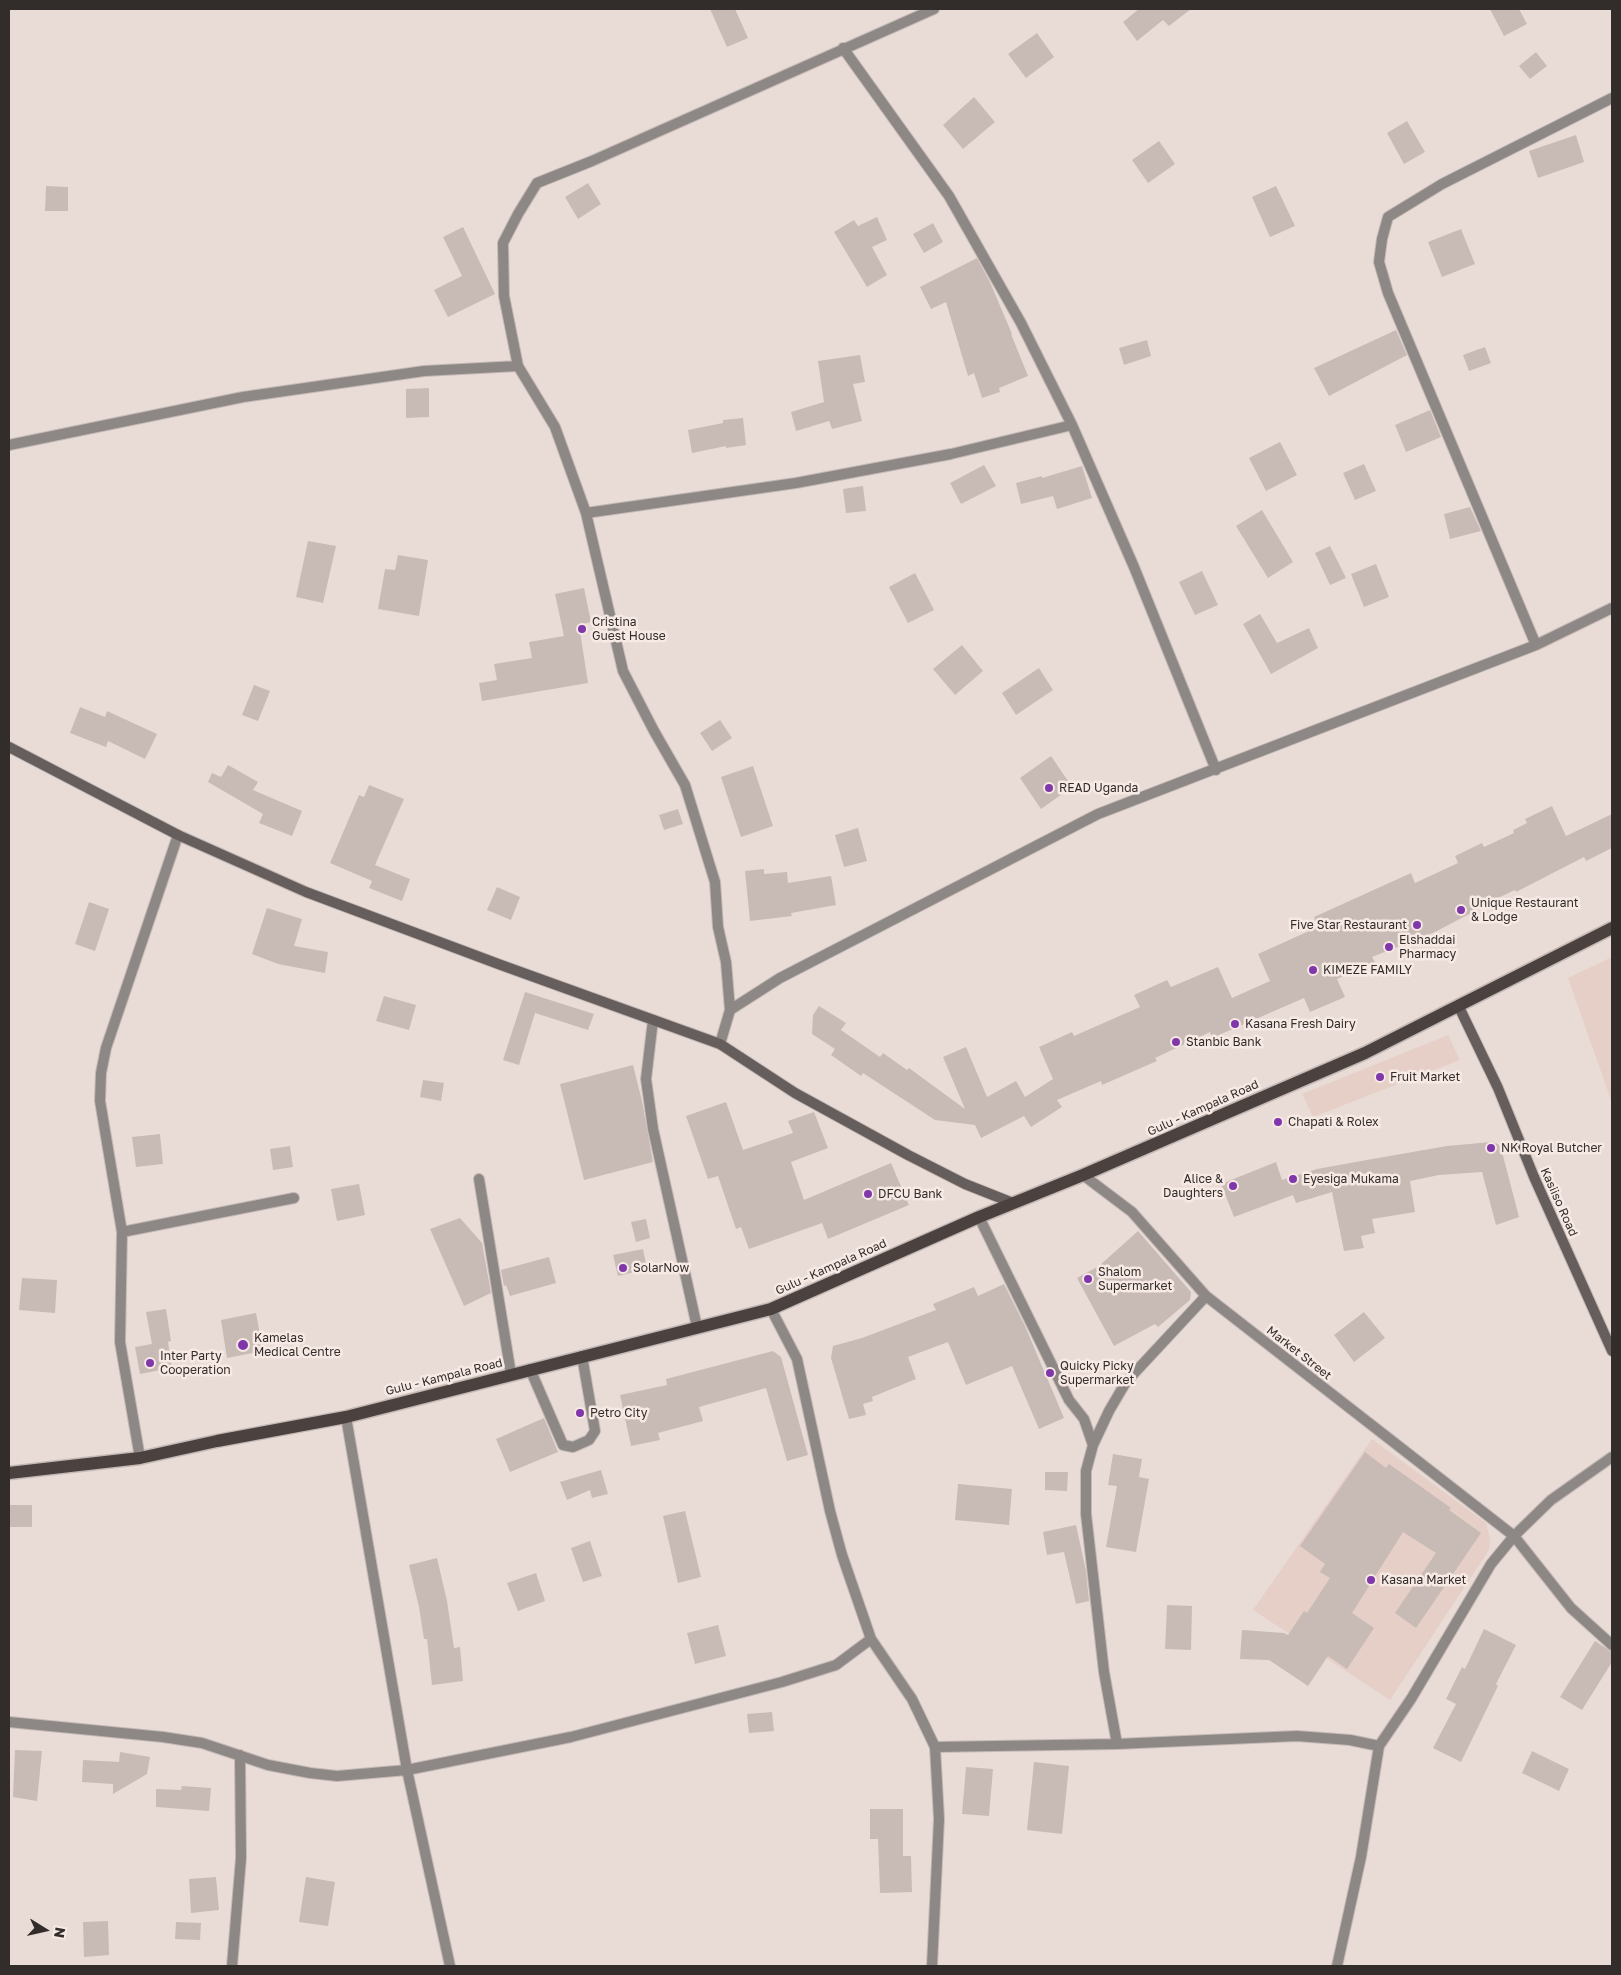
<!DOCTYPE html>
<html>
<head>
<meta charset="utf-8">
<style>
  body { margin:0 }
  #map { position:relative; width:1621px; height:1975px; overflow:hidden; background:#e9dcd7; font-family:"Golos Text",sans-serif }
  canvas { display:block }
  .frame { position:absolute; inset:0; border:10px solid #322d2b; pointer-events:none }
  .north { position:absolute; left:20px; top:1905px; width:50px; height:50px; -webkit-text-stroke:4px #f7e9e4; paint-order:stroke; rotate:100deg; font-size:14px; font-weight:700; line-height:20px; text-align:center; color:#322d2b }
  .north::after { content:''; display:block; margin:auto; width:18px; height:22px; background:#322d2b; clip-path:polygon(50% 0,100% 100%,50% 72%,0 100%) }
</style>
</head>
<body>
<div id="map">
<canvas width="1621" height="1975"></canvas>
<div class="frame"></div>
<div class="north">N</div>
</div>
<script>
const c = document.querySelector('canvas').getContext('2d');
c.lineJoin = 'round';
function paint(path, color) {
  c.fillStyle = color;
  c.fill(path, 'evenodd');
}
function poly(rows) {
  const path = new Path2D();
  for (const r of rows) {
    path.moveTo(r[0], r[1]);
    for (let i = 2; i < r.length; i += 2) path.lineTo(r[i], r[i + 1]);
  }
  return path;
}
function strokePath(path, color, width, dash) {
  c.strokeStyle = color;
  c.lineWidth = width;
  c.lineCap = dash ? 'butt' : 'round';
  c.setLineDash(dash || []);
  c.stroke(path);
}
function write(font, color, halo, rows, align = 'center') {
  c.font = font + ' "Golos Text",sans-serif';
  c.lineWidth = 5;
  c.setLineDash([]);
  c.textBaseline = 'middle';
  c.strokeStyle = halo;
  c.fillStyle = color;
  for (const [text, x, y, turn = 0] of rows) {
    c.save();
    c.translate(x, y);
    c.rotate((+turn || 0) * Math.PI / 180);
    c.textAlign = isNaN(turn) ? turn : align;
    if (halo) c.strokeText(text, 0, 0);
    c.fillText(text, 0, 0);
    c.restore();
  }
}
paint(poly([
  [1612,957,1612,1103,1568,978],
  [1448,1035,1460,1060,1313,1117,1302,1094],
  [1372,1439,1486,1523,1490,1538,1489,1550,1390,1700,1253,1610]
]), '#e5cfc7');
paint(poly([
  [710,9,735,9,748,38,727,47],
  [1139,9,1191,9,1169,26,1163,20,1137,41,1123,22],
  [1490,9,1519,9,1527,24,1504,36],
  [1037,33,1054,57,1026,78,1008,54],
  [1536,52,1547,66,1530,79,1519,66],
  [974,97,995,122,963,149,943,125],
  [1407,121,1425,152,1404,164,1387,133],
  [1576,135,1584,162,1538,178,1529,151],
  [1159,141,1175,164,1148,183,1132,160],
  [588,183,601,204,578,219,565,197],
  [46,186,68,187,68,211,45,211],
  [1276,186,1295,226,1270,237,1252,197],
  [877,217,887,240,872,247,887,275,867,287,834,232,854,220,858,226],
  [933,223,943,242,924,253,913,234],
  [463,227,495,294,448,317,434,290,462,276,443,237],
  [1461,229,1475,264,1442,277,1428,242],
  [977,258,990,282,1012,334,1011,334,1028,376,999,388,1000,392,982,398,974,373,968,376,946,302,931,309,920,287],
  [1396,330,1407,355,1329,396,1314,368],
  [1147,340,1151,356,1124,365,1119,348],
  [1485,347,1491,363,1469,371,1463,355],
  [860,355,865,382,853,384,862,421,832,429,829,421,796,431,791,412,824,402,818,361],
  [429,388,429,417,406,418,406,389],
  [1430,410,1441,437,1406,452,1395,425],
  [743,418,746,445,726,448,726,446,692,453,688,430,723,423,723,420],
  [1280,442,1297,475,1266,491,1249,458],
  [1364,464,1376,491,1355,500,1343,473],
  [984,465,996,486,961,504,950,483],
  [1082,466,1092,498,1057,509,1053,496,1021,504,1016,483,1042,476,1042,478],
  [863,486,866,511,846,513,843,489],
  [1470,507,1481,531,1450,539,1444,514],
  [1262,510,1293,562,1268,578,1236,526],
  [308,541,336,546,323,603,296,597],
  [1330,546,1346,578,1330,585,1315,553],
  [398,555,428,560,419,616,378,609,385,569,395,570],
  [1376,564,1389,597,1364,607,1351,574],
  [1202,571,1218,605,1195,615,1179,582],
  [915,573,934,610,908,623,889,587],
  [584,588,591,622,579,625,588,683,482,701,479,683,497,680,494,664,532,658,529,642,564,636,555,594],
  [1260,614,1277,643,1309,628,1318,648,1271,674,1243,624],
  [962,645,983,671,955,695,933,669],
  [1039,668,1053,690,1016,715,1002,693],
  [254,685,270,691,258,721,242,715],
  [80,707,105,717,107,711,157,734,145,759,108,741,106,747,70,733],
  [720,720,732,738,712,751,700,733],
  [1051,756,1072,787,1041,809,1020,778],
  [228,765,258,782,253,790,302,811,292,836,259,823,263,814,208,782,212,773,221,777],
  [753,766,773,826,741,837,721,777],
  [369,785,404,799,375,865,410,879,402,901,369,888,372,881,330,863,359,795,364,797],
  [1552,806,1566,836,1612,814,1612,848,1586,861,1584,857,1516,892,1515,890,1470,911,1471,913,1435,932,1372,957,1375,962,1337,979,1345,997,1310,1012,1304,998,1212,1038,1210,1032,1155,1058,1157,1061,1102,1085,1101,1081,1057,1100,1062,1107,1031,1127,1024,1116,981,1138,975,1125,935,1120,863,1073,861,1076,831,1055,835,1049,812,1034,813,1015,819,1006,846,1023,841,1030,880,1057,883,1053,907,1070,909,1068,965,1109,943,1057,966,1047,987,1097,1016,1081,1025,1097,1053,1079,1039,1047,1072,1032,1074,1036,1140,1007,1134,995,1167,980,1171,987,1218,967,1232,998,1270,981,1258,954,1318,927,1314,917,1411,873,1415,883,1458,863,1455,856,1482,843,1484,847,1514,833,1513,830,1527,823,1525,819],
  [678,809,683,824,664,830,659,815],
  [858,828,867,861,844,867,835,835],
  [764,869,764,874,787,872,788,883,831,876,836,905,791,913,792,916,750,921,745,871],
  [497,887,520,897,511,920,487,910],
  [89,902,109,909,95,951,75,944],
  [267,908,302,919,294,946,328,952,325,973,278,964,252,954],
  [525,992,594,1014,588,1030,535,1013,519,1065,503,1060],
  [384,996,416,1005,409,1030,376,1021],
  [633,1065,642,1101,653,1162,584,1180,560,1084],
  [423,1080,444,1083,441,1101,420,1097],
  [726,1102,743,1150,793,1133,788,1121,814,1112,828,1148,791,1162,804,1200,891,1163,909,1205,828,1239,822,1223,749,1249,741,1227,736,1229,718,1176,708,1179,686,1116],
  [160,1134,163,1164,136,1167,132,1137],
  [1491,1142,1498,1144,1501,1148,1519,1217,1496,1225,1482,1172,1439,1175,1410,1181,1415,1212,1372,1219,1375,1233,1361,1236,1364,1248,1344,1251,1332,1192,1296,1203,1293,1195,1234,1217,1221,1184,1276,1162,1282,1180,1317,1169,1361,1161,1447,1146],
  [290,1146,293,1167,273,1170,270,1149],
  [359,1184,365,1215,337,1221,331,1189],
  [460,1218,482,1243,491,1293,464,1306,430,1229],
  [646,1219,650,1238,636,1242,631,1222],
  [1138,1231,1191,1292,1190,1300,1158,1327,1155,1324,1114,1346,1077,1278,1099,1266],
  [643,1249,647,1269,618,1276,613,1255],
  [549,1257,556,1283,510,1296,506,1285,504,1286,501,1270],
  [22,1278,57,1280,55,1313,19,1310],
  [1004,1284,1025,1326,1064,1418,1039,1429,1012,1366,966,1385,948,1342,908,1357,916,1379,872,1397,873,1401,863,1404,866,1415,849,1419,831,1358,833,1346,862,1338,936,1310,933,1304,974,1287,978,1296],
  [166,1309,171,1341,168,1342,172,1368,140,1374,135,1347,152,1344,146,1312],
  [1364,1312,1385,1338,1354,1362,1334,1335],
  [256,1313,263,1351,227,1358,221,1320],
  [773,1351,781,1357,808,1455,787,1461,766,1388,699,1407,703,1421,658,1433,660,1440,631,1446,620,1395,667,1385,666,1379],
  [544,1418,558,1452,510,1472,496,1439],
  [1365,1452,1386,1468,1389,1464,1451,1508,1449,1510,1481,1533,1416,1628,1395,1613,1436,1553,1403,1532,1352,1613,1374,1628,1347,1669,1328,1656,1308,1686,1269,1660,1240,1659,1242,1630,1284,1633,1288,1635,1304,1611,1307,1613,1330,1578,1320,1572,1325,1564,1300,1546],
  [1113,1454,1142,1459,1139,1477,1149,1479,1136,1552,1106,1547,1117,1486,1108,1485],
  [601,1470,608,1494,592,1498,590,1490,567,1500,560,1482],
  [1045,1472,1068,1472,1067,1491,1045,1490],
  [958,1484,1012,1489,1009,1525,955,1520],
  [9,1505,32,1505,32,1527,9,1527],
  [685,1511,701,1577,678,1583,663,1516],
  [1076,1525,1086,1571,1089,1601,1076,1604,1064,1552,1047,1555,1043,1532],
  [590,1541,602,1576,583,1582,571,1548],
  [437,1558,447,1601,454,1648,460,1647,463,1681,432,1685,427,1639,424,1639,419,1607,409,1565],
  [536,1573,545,1601,518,1611,507,1583],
  [1167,1605,1192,1606,1191,1650,1165,1649],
  [718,1625,726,1656,695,1664,687,1633],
  [1484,1629,1516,1645,1496,1684,1498,1686,1461,1762,1433,1748,1456,1704,1446,1699,1462,1667,1465,1669],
  [1595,1641,1612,1652,1612,1662,1582,1710,1560,1697],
  [772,1712,774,1731,749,1733,747,1714],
  [15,1750,42,1751,37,1801,13,1797],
  [1532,1751,1569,1769,1559,1791,1522,1773],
  [120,1752,150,1757,147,1774,113,1794,113,1784,82,1782,83,1760,119,1762],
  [1034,1762,1069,1766,1062,1834,1027,1830],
  [966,1767,993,1769,989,1816,962,1814],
  [182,1786,211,1788,209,1811,156,1807,156,1789,181,1790],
  [870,1809,903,1809,903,1856,911,1856,912,1892,880,1893,878,1839,870,1839],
  [216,1877,219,1910,191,1913,189,1879],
  [306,1877,335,1882,328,1926,299,1922],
  [108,1921,109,1955,84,1957,83,1922],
  [176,1922,201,1923,200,1940,175,1939]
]), '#c8bbb6');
const lane = poly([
  [653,1020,646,1079,653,1129,697,1327],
  [479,1179,511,1374],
  [530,1369,563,1445,573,1447,589,1440,595,1431,582,1356]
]);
const street = poly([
  [843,48,949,196,1021,323,1072,425,1134,567,1216,770],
  [9,445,243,397,424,371,518,366],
  [586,513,796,483,951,454,1072,425],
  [1536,645,1388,293,1379,262,1382,239,1388,217,1442,184,1612,98],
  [730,1010,780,978,1098,814,1536,645,1612,608],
  [720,1044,730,1010,726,962,718,927,715,882,685,785,654,731,623,671,586,513,555,427,518,366,504,296,503,243,518,214,537,183,592,161,934,9],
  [1083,1175,1132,1212,1206,1296,1514,1536,1571,1608,1612,1645],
  [979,1217,1069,1400,1084,1419,1093,1445],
  [122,1232,294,1198],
  [771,1309,797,1359,830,1511,842,1555,871,1639,912,1699,935,1747,939,1819,932,1966],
  [346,1417,407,1770,450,1966],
  [140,1458,120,1342,122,1232,100,1101,101,1073,106,1048,178,835],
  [9,1722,163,1737,202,1743,268,1765,310,1773,337,1776,407,1770,571,1737,782,1682,836,1665,871,1639],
  [1117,1744,1104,1672,1086,1514,1086,1471,1093,1445,1109,1411,1126,1382,1206,1296],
  [935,1747,1117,1744,1297,1736,1350,1740,1379,1746],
  [232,1966,241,1858,240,1755],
  [1337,1966,1361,1857,1379,1746,1411,1699,1491,1564,1514,1536,1551,1500,1612,1457]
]);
const secondary = poly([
  [9,747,178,835,306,892,501,965,720,1044,795,1093,908,1155,965,1184,1013,1203],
  [1459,1007,1498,1088,1534,1177,1612,1351]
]);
const primary = poly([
  [9,1473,140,1458,217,1441,346,1417,771,1309,979,1217,1083,1175,1365,1053,1612,928]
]);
strokePath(lane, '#c4b9b5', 12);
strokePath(street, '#c4b9b5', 12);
strokePath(secondary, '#c4b9b5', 12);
strokePath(primary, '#c4b9b5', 15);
strokePath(lane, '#8d8886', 10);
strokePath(street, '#8d8886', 10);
strokePath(secondary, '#665e5c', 10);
strokePath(primary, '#4b423f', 12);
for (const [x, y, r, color] of [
  [582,629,5,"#7f37aa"],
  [1049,788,5,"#7f37aa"],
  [1461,910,5,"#7f37aa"],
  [1417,925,5,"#7f37aa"],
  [1389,947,5,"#7f37aa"],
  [1313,970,5,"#7f37aa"],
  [1235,1024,5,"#7f37aa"],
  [1176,1042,5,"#7f37aa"],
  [1380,1077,5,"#7f37aa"],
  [1278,1122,5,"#7f37aa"],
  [1491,1148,5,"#7f37aa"],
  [1293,1179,5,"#7f37aa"],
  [1233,1186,5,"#7f37aa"],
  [868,1194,5,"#7f37aa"],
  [623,1268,5,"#7f37aa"],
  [1088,1279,5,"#7f37aa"],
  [243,1345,6,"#7f37aa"],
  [150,1363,5,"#7f37aa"],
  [1050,1373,5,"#7f37aa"],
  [580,1413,5,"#7f37aa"],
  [1371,1580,5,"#7f37aa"]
]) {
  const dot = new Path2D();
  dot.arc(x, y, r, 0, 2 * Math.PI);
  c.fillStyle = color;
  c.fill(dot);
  strokePath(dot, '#f7e9e4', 2);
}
write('12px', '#322d2b', '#f7e9e4', [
  ["Cristina",592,622],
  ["Guest House",592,636],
  ["READ Uganda",1059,788],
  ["Unique Restaurant",1471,903],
  ["& Lodge",1471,917],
  ["Five Star Restaurant",1407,925,"right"],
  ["Elshaddai",1399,940],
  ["Pharmacy",1399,954],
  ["KIMEZE FAMILY",1323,970],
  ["Kasana Fresh Dairy",1245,1024],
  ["Stanbic Bank",1186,1042],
  ["Fruit Market",1390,1077],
  ["Chapati & Rolex",1288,1122],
  ["NK Royal Butcher",1501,1148],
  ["Alice &",1223,1179,"right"],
  ["Daughters",1223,1193,"right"],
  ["Eyesiga Mukama",1303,1179],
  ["DFCU Bank",878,1194],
  ["SolarNow",633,1268],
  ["Shalom",1098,1272],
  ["Supermarket",1098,1286],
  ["Kamelas",254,1338],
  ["Medical Centre",254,1352],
  ["Inter Party",160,1356],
  ["Cooperation",160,1370],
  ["Quicky Picky",1060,1366],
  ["Supermarket",1060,1380],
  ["Petro City",590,1413],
  ["Kasana Market",1381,1580]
], 'left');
write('12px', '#322d2b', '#f7e9e4', [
  ["Gulu - Kampala Road",1203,1108,-24],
  ["Kasiiso Road",1559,1202,66],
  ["Gulu - Kampala Road",831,1267,-24],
  ["Market Street",1299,1353,38],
  ["Gulu - Kampala Road",444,1377,-14]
]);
</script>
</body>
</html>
